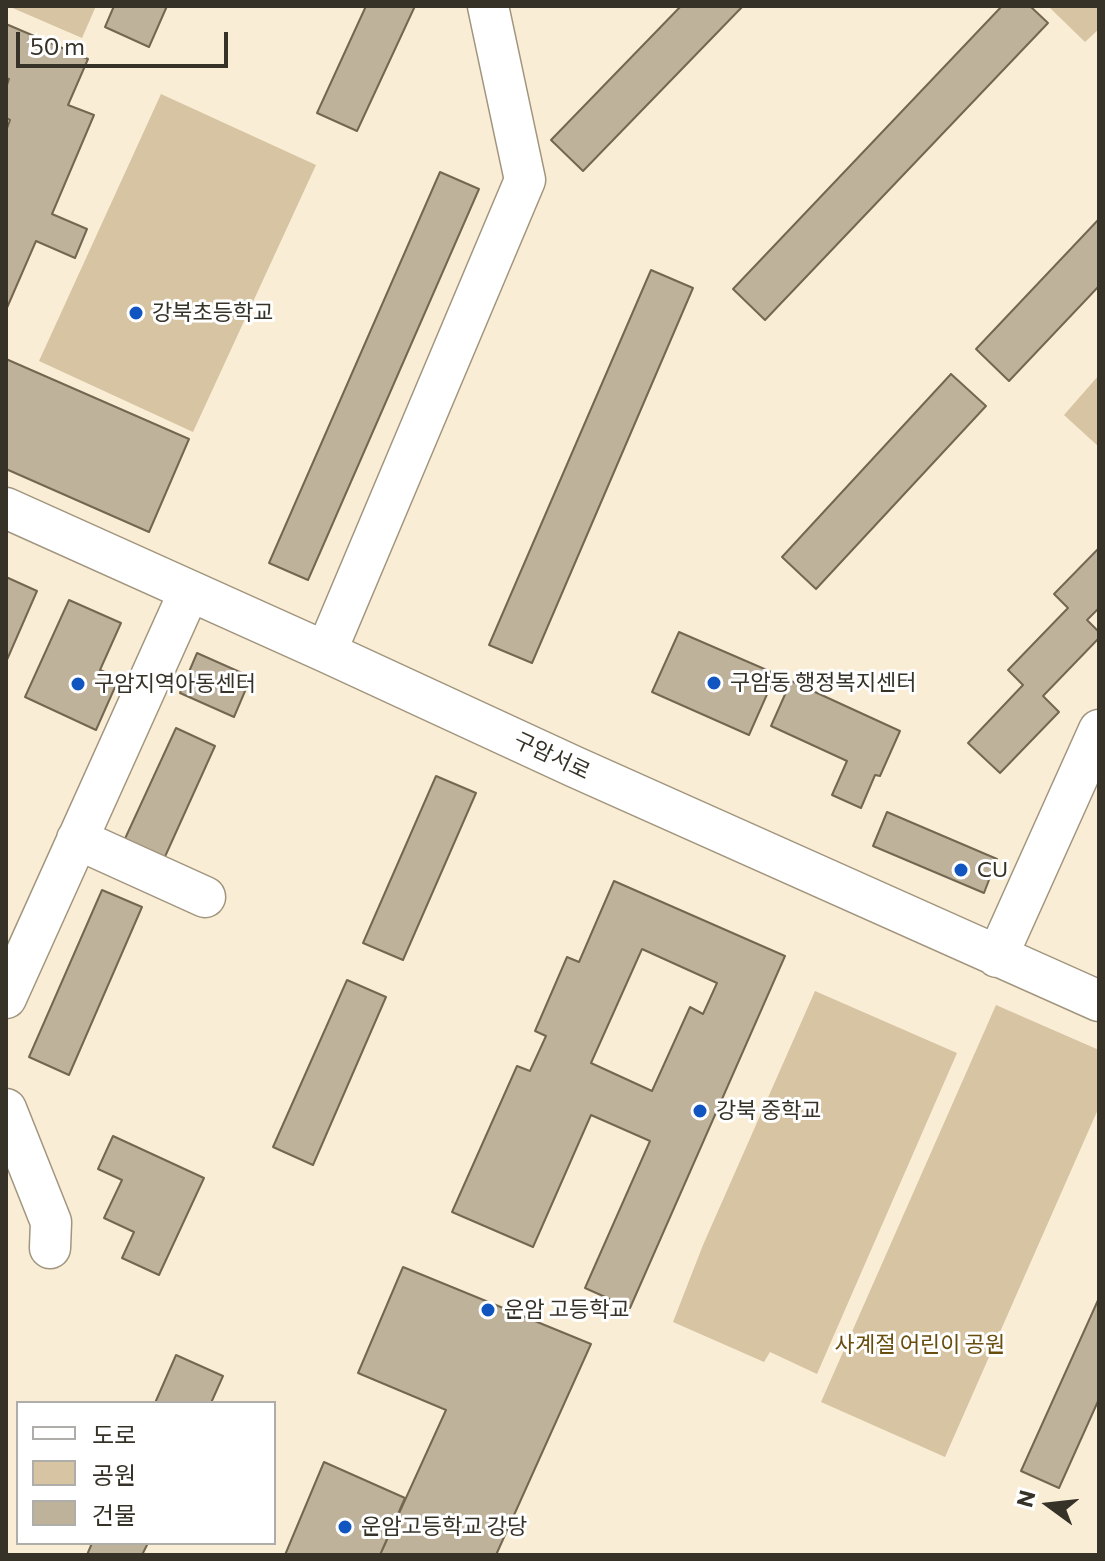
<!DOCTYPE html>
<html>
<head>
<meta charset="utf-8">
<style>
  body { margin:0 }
  #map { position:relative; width:1105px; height:1561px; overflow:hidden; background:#faedd5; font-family:Commissioner,"Noto Sans KR",sans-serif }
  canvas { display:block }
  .frame { position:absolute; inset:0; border:8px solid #373228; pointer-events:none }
  .legend { position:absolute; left:16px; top:1401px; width:260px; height:144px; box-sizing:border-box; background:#fff; border:2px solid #afada9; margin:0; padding:10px 14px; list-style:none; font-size:24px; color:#373228 }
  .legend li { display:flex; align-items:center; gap:16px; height:40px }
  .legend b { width:40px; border:2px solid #afada9 }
  .north { position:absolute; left:1009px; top:1465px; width:80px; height:80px; -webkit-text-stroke:6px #fff; paint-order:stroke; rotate:285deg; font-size:22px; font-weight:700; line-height:32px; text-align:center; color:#373228 }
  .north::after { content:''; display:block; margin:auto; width:28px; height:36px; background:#373228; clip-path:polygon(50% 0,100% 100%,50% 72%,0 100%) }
  .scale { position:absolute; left:16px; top:32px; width:212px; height:36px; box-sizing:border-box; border:4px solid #373228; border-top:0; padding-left:10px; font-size:24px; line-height:28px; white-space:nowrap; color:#373228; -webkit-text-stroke:6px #fff; paint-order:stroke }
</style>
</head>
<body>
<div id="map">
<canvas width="1105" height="1561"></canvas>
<div class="frame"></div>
<ul class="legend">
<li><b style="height:10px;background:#fff"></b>도로</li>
<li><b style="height:22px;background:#d7c4a2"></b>공원</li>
<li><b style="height:22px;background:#bfb29b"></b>건물</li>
</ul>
<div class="north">N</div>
<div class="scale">50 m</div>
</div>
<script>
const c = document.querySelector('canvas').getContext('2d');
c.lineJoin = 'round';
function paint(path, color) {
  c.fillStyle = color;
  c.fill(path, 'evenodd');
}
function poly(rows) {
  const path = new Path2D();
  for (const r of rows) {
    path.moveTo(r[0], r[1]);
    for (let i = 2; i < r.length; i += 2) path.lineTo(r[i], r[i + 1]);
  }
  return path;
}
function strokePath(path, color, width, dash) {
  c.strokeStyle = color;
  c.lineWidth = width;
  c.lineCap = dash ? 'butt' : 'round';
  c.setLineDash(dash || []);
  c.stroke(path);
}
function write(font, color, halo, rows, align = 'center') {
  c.font = font + ' Commissioner,"Noto Sans KR",sans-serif';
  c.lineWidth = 6;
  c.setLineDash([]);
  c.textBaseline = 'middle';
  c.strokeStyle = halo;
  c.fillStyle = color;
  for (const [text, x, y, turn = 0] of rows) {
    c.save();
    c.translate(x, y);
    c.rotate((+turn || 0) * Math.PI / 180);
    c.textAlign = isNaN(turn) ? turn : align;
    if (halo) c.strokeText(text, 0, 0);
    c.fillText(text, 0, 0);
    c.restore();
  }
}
paint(poly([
  [8,6,96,6,82,38],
  [1048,6,1099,6,1099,29,1085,42],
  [161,94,316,165,193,432,39,361],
  [1099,375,1099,447,1064,415],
  [815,991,957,1053,817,1374,770,1352,764,1362,673,1322,703,1245],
  [996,1005,1099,1050,1099,1107,945,1457,821,1402]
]), '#d7c4a2');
const building = poly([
  [114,6,167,6,149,47,105,27,114,6],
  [366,6,415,6,357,131,317,113,366,6],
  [681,6,743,6,583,171,551,140,681,6],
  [1002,6,1030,6,1048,23,765,320,733,289,1002,6],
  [6,24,88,59,68,105,94,115,52,214,87,229,75,258,36,241,6,310,6,131,10,120,6,118,6,88,9,79,6,78,6,24],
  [440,172,479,189,308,580,269,563,440,172],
  [1099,219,1099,286,1009,381,976,349,1099,219],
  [651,270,693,288,532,663,489,645,651,270],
  [6,359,189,439,149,532,6,469,6,359],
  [951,374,986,406,816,589,782,557,951,374],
  [1099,548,1099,608,1087,620,1099,632,1099,638,1043,696,1059,712,1000,773,968,743,1023,685,1008,670,1068,608,1054,594,1099,548],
  [6,577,37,591,6,662,6,577],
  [69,600,121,623,100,670,119,678,96,730,25,697,69,600],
  [679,632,776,674,749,735,652,692,679,632],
  [197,653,251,677,234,717,180,693,197,653],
  [791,681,900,731,880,776,875,775,861,808,832,795,847,761,771,726,791,681],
  [176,728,215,746,163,861,123,843,176,728],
  [436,776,476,793,403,960,363,943,436,776],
  [887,812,997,859,984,893,873,846,887,812],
  [614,881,785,956,630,1308,585,1288,650,1141,591,1115,533,1247,452,1212,517,1066,530,1071,546,1036,535,1031,567,957,579,962,614,881],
  [642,949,717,983,703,1014,690,1007,652,1091,591,1063,642,949],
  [102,890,142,907,69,1075,29,1057,102,890],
  [347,980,386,997,313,1165,273,1147,347,980],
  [113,1136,204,1178,159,1275,122,1258,134,1232,104,1218,122,1180,98,1169,113,1136],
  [403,1267,591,1344,496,1555,380,1555,446,1410,358,1373,403,1267],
  [1099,1298,1099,1399,1059,1488,1021,1471,1099,1298],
  [176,1355,223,1376,211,1403,155,1403,176,1355],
  [324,1462,405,1498,380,1555,285,1555,324,1462],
  [92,1543,148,1543,142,1555,87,1555,92,1543]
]);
paint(building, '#bfb29b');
strokePath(building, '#736752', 2);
const minor = poly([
  [6,508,326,652,575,767,1099,1001],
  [326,652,525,180,488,6],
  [77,839,205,897],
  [997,957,1099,730],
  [6,998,189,592],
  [6,1109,51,1222,50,1248]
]);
strokePath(minor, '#a1957e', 43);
strokePath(minor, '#fff', 40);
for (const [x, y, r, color] of [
  [136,313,8,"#1055c0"],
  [714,683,8,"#1055c0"],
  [78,684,8,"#1055c0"],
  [961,870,8,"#1055c0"],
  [700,1111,8,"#1055c0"],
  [488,1310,8,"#1055c0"],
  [345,1527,8,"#1055c0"]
]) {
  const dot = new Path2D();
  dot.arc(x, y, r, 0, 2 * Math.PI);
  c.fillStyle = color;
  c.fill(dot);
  strokePath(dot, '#fff', 3);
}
write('22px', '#373228', '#fff', [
  ["강북초등학교",152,313],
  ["구암동 행정복지센터",730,683],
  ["구암지역아동센터",94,684],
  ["CU",977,870],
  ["강북 중학교",716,1111],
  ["운암 고등학교",504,1310],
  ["운암고등학교 강당",361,1527]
], 'left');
write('22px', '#373228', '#fff', [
  ["구암서로",552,756,25]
]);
write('22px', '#694d0d', '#fff', [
  ["사계절 어린이 공원",920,1345]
]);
</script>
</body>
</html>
